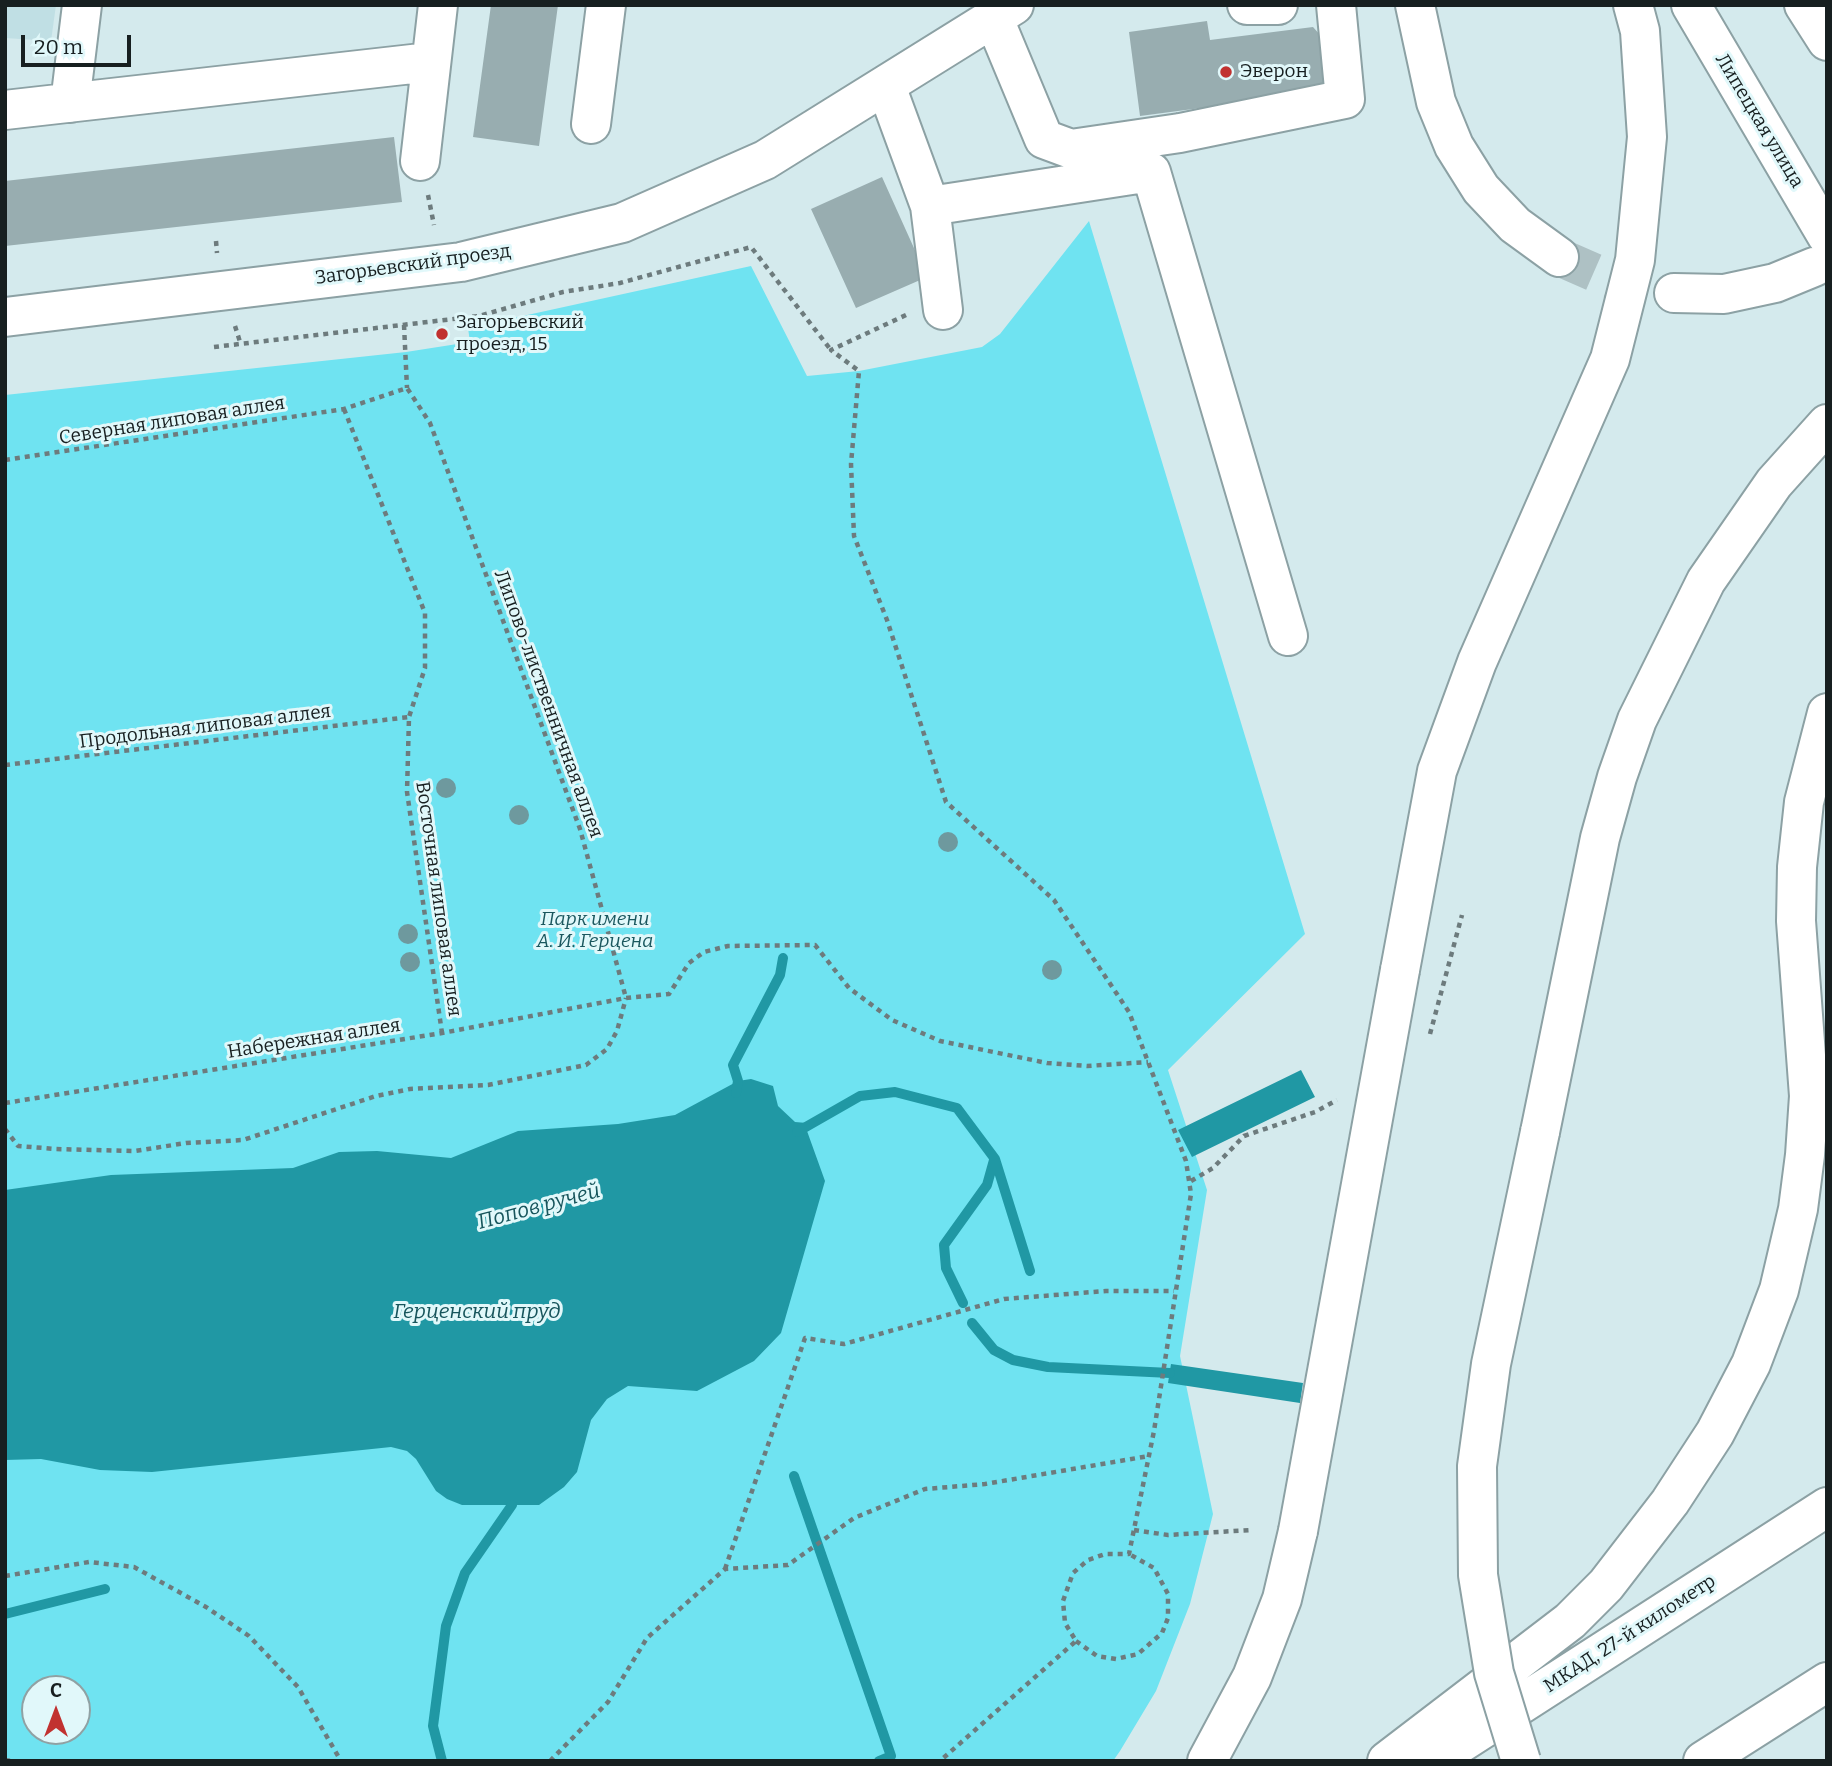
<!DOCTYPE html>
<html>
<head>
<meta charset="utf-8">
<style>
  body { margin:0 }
  #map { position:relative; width:1832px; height:1766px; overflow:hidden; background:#d4eaed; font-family:Bitter,serif }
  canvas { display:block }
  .frame { position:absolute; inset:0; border:7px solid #171f20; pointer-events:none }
  .north { position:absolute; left:21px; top:1675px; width:70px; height:70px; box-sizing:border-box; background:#e1f8fa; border:2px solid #90a1a3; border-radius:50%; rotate:0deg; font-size:19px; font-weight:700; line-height:28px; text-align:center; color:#171f20 }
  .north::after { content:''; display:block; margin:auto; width:24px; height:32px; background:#c13230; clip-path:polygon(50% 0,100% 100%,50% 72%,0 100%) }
  .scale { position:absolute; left:21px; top:35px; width:110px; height:32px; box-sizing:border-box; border:4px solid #171f20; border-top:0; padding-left:9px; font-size:21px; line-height:24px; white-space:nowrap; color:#171f20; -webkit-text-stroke:5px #e1f8fa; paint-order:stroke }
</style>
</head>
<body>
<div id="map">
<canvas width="1832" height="1766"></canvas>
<div class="frame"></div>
<div class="north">С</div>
<div class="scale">20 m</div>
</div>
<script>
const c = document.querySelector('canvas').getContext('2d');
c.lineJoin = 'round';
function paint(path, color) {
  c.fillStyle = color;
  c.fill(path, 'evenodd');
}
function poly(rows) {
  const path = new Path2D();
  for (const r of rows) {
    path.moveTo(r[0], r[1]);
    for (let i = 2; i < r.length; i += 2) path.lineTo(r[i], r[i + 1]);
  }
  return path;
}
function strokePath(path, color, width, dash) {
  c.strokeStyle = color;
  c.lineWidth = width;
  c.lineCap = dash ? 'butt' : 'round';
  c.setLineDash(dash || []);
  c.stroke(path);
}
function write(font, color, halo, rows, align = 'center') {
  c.font = font + ' Bitter,serif';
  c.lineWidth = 6;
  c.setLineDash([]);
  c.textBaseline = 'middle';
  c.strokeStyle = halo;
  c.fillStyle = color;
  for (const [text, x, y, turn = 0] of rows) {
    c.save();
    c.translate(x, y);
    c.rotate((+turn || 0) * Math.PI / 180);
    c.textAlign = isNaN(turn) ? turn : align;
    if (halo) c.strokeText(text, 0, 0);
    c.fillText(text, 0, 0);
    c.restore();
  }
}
paint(poly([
  [5,5,56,5,51,41,5,38]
]), '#c0dfe4');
paint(poly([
  [1089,221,1305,934,1168,1070,1207,1190,1180,1356,1213,1514,1190,1604,1156,1691,1120,1751,1113,1761,5,1761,5,395,406,352,470,342,468,328,751,266,807,376,859,371,982,347,1000,334],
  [35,1689,77,1689,77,1731,35,1731]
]), '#6fe3f1');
paint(poly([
  [1301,1070,1315,1097,1192,1157,1178,1130],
  [751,1079,773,1086,778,1106,795,1122,807,1123,807,1131,825,1181,781,1333,754,1361,697,1391,628,1386,607,1399,591,1420,577,1472,564,1487,539,1505,462,1505,447,1499,436,1491,416,1459,407,1451,391,1447,152,1472,100,1470,41,1459,5,1460,5,1190,111,1175,293,1168,339,1152,377,1151,451,1158,518,1131,618,1124,675,1115,738,1081],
  [1171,1364,1303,1383,1300,1403,1168,1383]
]), '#2098a4');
strokePath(poly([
  [736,1093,738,1081,733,1065,780,975,783,958],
  [797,1132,860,1096,895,1092,957,1108,995,1159,1030,1271],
  [963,1303,946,1268,944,1245,987,1185,994,1160],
  [972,1323,994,1350,1013,1360,1048,1367,1170,1373],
  [794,1476,891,1756,879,1761],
  [5,1614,105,1589],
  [442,1761,433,1726,446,1626,465,1573,512,1505]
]), '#2098a4', 10);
paint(poly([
  [491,5,558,5,539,146,473,137],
  [1207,21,1210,40,1313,27,1329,45,1332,71,1322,92,1140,116,1129,32],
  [394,137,402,202,5,246,5,181],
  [882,177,927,277,856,308,811,209]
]), '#98adb0');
strokePath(poly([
  [1559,257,1616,282,1674,293]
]), '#aec1c4', 38, [38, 19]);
const minor = poly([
  [1247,5,1278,5],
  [1415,5,1436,102,1454,146,1481,189,1515,225,1559,257],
  [994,19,1044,139,1071,149,1180,133,1345,99,1336,5],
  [886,86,930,206,943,310],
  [70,103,82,5],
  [5,110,430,62],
  [591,124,606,5],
  [420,161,438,5],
  [930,206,1151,172,1288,636],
  [1674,293,1724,294,1775,283,1814,267],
  [5,317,461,262,622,223,765,160,1014,5]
]);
const major = poly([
  [1691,5,1827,236],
  [1804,5,1827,41],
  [1400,970,1437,771,1477,662,1610,359,1635,260,1647,137,1640,31,1633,5],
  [1207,1761,1252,1677,1282,1599,1298,1531]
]);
const highway = poly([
  [1540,1132,1600,838,1617,777,1637,720,1706,581,1774,483,1827,424],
  [1387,1761,1570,1621,1606,1585,1670,1502,1715,1433,1751,1364,1779,1290,1798,1209,1805,1155,1809,1096,1796,921,1797,867,1804,802,1827,713],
  [1433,1761,1827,1507],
  [1703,1761,1827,1682]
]);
strokePath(minor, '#8ca1a4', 42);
strokePath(major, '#8ca1a4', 42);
strokePath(highway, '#8ca1a4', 42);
strokePath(poly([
  [428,195,434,225],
  [216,241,217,253],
  [906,315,831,350,859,371,851,464,854,536,887,620,946,802,1054,900,1129,1012,1186,1161,1191,1194,1154,1431,1129,1554,1105,1554,1088,1560,1073,1573,1063,1601,1065,1623,1076,1641,940,1761],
  [404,325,407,388],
  [235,326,241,345],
  [214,347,479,316,563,292,620,283,751,247,831,350],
  [344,409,425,613,425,668,409,717,407,792,442,1033],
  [5,460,344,409,407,388,430,423,580,829,626,998],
  [5,765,409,717],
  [1430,1034,1462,915],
  [5,1103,442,1033,626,998,669,994,689,963,704,952,728,946,815,945,849,988,892,1020,940,1041,1047,1063,1087,1066,1148,1062],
  [5,1129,18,1146,56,1149,135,1151,186,1143,243,1140,376,1096,410,1089,488,1085,586,1065,607,1049,617,1031,626,998],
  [1191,1181,1213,1168,1244,1136,1315,1112,1337,1100],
  [1134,1530,1168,1535,1251,1530],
  [725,1569,805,1338,844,1344,1004,1299,1106,1291,1174,1291],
  [5,1576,89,1562,134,1567,206,1607,249,1636,298,1687,341,1761],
  [1076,1641,1097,1656,1116,1659,1138,1654,1162,1633,1168,1618,1168,1594,1154,1568,1129,1554],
  [5,1760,13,1761],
  [550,1761,608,1702,647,1638,725,1569,788,1565,854,1518,925,1489,985,1484,1149,1456]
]), '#6d7b7d', 4.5, [5, 5]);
strokePath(minor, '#fff', 38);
strokePath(major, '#fff', 38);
strokePath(highway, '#fff', 38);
const majorBridge = poly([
  [1298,1531,1400,970]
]);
const highwayBridge = poly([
  [1521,1761,1494,1673,1478,1575,1477,1466,1491,1364,1540,1132]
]);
strokePath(majorBridge, '#8ca1a4', 42, []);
strokePath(highwayBridge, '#8ca1a4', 42, []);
strokePath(majorBridge, '#fff', 38);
strokePath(highwayBridge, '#fff', 38);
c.fillStyle = '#6e999e';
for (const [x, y] of [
  [446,788],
  [519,815],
  [948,842],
  [408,934],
  [410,962],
  [1052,970]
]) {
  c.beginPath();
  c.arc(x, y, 10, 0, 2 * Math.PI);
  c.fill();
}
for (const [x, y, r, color] of [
  [1226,72,7,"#c13230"],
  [442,334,7,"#c13230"]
]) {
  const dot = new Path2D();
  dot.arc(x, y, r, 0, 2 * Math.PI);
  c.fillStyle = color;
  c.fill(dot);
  strokePath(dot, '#e1f8fa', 2.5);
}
write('19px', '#171f20', '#e1f8fa', [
  ["Эверон",1240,72],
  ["Загорьевский",456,323],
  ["проезд, 15",456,345]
], 'left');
write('19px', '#171f20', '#e1f8fa', [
  ["Липецкая улица",1759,121,59],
  ["Загорьевский проезд",413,265,-8],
  ["Северная липовая аллея",172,421,-9],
  ["Липово-лиственничная аллея",548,704,70],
  ["Продольная липовая аллея",205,727,-7],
  ["Восточная липовая аллея",438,899,82],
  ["Набережная аллея",314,1039,-9],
  ["МКАД, 27-й километр",1630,1634,-33]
]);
write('italic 19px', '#1a575e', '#e1f8fa', [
  ["Парк имени",595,920],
  ["А. И. Герцена",595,942]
]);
write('italic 21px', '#17555c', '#e1f8fa', [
  ["Попов ручей",539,1207,-15],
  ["Герценский пруд",477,1312]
]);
</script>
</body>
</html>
